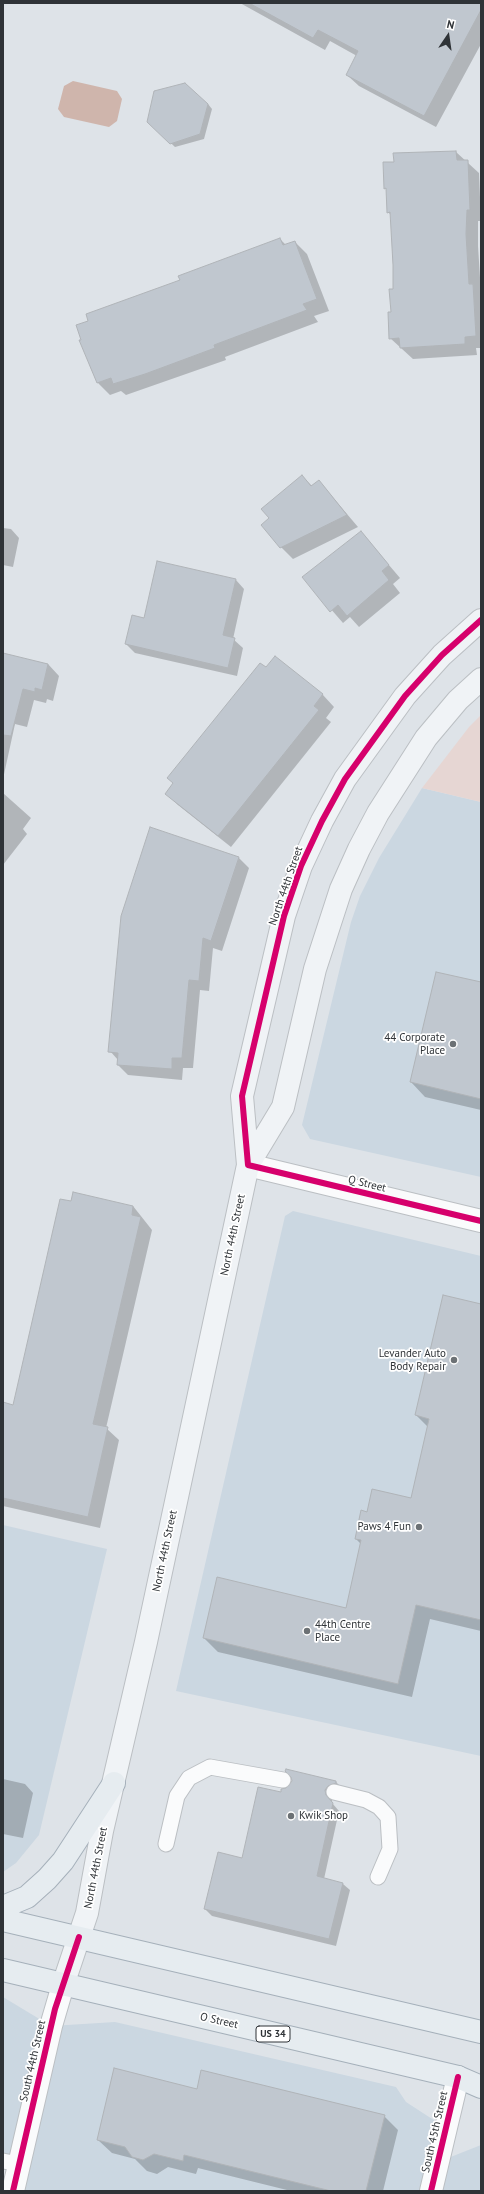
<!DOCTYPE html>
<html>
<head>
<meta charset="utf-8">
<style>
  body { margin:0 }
  #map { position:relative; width:484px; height:2194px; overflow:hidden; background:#dee3e8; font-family:"PT Sans",sans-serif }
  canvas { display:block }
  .frame { position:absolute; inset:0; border:4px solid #2f3337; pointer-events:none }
  .north { position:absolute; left:428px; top:16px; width:40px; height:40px; -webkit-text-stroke:3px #fff; paint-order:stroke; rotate:13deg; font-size:11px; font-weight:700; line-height:16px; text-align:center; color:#2f3337 }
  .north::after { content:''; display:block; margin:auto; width:14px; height:18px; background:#2f3337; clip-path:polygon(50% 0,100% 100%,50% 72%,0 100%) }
</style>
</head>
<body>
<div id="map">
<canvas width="484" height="2194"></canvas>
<div class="frame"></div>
<div class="north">N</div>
</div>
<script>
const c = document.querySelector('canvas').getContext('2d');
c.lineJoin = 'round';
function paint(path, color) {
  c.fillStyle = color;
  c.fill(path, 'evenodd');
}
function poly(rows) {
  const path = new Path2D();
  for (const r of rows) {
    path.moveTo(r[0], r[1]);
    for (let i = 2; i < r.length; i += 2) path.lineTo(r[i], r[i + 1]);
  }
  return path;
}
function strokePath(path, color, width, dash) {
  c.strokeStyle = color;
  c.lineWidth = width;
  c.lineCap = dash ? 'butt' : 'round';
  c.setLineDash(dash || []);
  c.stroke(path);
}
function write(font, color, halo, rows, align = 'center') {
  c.font = font + ' "PT Sans",sans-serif';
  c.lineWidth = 3.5;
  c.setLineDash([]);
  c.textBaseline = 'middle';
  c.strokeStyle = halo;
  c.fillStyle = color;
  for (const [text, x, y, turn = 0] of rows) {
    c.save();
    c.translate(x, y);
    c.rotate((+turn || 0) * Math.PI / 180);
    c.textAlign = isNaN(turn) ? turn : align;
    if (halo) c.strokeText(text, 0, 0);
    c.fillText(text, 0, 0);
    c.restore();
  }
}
paint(poly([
  [422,788,481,802,481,1177,310,1139,302,1125,351,922,360,896,379,858],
  [293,1211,481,1256,481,1756,176,1691,285,1216],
  [3,1525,107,1549,39,1835,16,1863,3,1872],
  [3,1997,51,2026,115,2022,396,2087,406,2102,446,2128,438,2162,481,2145,481,2191,13,2191,19,2165,3,2161]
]), '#cbd7e1');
paint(poly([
  [481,715,481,802,422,788,469,727]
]), '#e6d6d3');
paint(poly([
  [73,81,117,91,122,99,117,121,109,127,64,117,58,109,64,86]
]), '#cfb5ac');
paint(poly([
  [240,3,481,3,481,44,436,127,359,86,347,75,357,56,330,41,325,50],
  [208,104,212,109,204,139,175,147,148,121],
  [456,152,479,173,481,221,478,221,478,246,481,293,481,348,476,348,477,355,413,359,390,338,394,290,391,215,388,212,388,191,385,188,395,163],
  [280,239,286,245,295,242,307,254,329,311,314,316,318,322,225,357,226,360,126,395,121,391,110,395,98,383,91,369,77,326],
  [302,476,312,486,319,481,358,527,293,559,281,547,270,519],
  [3,528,11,529,19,538,13,567,3,565],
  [361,532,400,578,393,584,400,593,359,627,350,617,343,623,303,577],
  [236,580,244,589,233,639,243,648,237,676,135,653,126,644,145,619],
  [3,654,48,664,59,676,53,701,47,699,46,703,34,700,27,727,15,724,3,779],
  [275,658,323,695,334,707,326,718,331,722,231,847,178,805,166,793],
  [3,793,31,818,23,829,27,834,3,865],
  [239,858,249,868,222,951,213,948,209,991,200,990,193,1068,183,1068,182,1080,128,1075,118,1065,118,1060,110,1051],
  [481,983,481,1110,425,1097,411,1082],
  [133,1206,152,1230,106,1428,119,1440,100,1528,3,1506,3,1413,14,1406],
  [481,1305,481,1631,430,1619,412,1697,218,1652,204,1638,347,1609,361,1544,356,1539,367,1513,412,1499,428,1427,416,1415],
  [3,1779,25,1784,33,1793,23,1838,3,1834],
  [336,1782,343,1789,332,1797,332,1803,339,1811,324,1879,343,1884,350,1890,336,1946,212,1916,205,1909,242,1859,281,1793],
  [197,2090,384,2116,398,2130,383,2191,291,2191,198,2168,196,2174,168,2167,157,2174,147,2171,135,2159,112,2153,98,2140]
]), '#0003');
const building = poly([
  [249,3,481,3,481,10,424,116,346,75,358,51,318,30,313,38,249,3],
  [185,83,208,104,200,134,170,144,147,122,154,91,185,83],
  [456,151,457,160,468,160,470,210,467,210,466,234,469,284,473,284,476,336,465,337,465,344,400,348,399,338,389,339,388,312,391,312,389,289,393,289,393,265,390,212,387,213,386,188,384,189,383,162,394,162,393,153,456,151],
  [280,238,283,245,295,241,317,299,303,304,307,310,214,345,215,348,145,374,113,384,111,378,97,383,79,340,81,340,76,325,88,321,86,314,180,280,178,276,280,238],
  [302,475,311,486,319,480,347,515,280,548,261,525,269,518,261,509,302,475],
  [361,531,389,565,382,571,389,580,347,616,338,605,330,612,302,577,361,531],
  [157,561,236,579,223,635,235,638,228,668,125,644,132,615,144,618,157,561],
  [3,653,48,664,42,690,35,688,35,692,23,689,11,736,3,735,3,653],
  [275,656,323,694,314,706,319,710,218,836,165,794,173,783,167,778,260,663,266,667,275,656],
  [150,827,239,857,211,941,203,938,199,981,189,980,182,1058,172,1058,172,1069,117,1065,118,1053,108,1052,121,916,150,827],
  [436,972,481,982,481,1099,410,1082,436,972],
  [73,1192,133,1206,132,1215,141,1217,93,1424,108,1427,88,1517,3,1498,3,1402,13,1405,60,1199,71,1201,73,1192],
  [443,1295,481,1304,481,1620,416,1605,398,1684,203,1638,217,1577,346,1608,361,1540,355,1539,361,1510,367,1512,372,1489,411,1498,429,1419,415,1415,443,1295],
  [286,1769,336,1781,336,1783,328,1786,325,1790,326,1795,333,1803,317,1876,343,1883,329,1939,204,1909,218,1852,242,1858,258,1787,281,1792,281,1789,286,1788,292,1781,291,1777,285,1771,286,1769],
  [114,2068,197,2089,201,2070,385,2115,366,2191,331,2191,184,2155,183,2161,154,2154,143,2160,132,2157,125,2147,97,2140,114,2068]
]);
paint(building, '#c0c7cf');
strokePath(building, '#b0b4b8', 1);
const service = poly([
  [334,1792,366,1800,379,1807,388,1817,390,1849,378,1877],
  [166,1844,177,1796,189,1778,210,1767,283,1780],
  [3,2161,19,2164]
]);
const minor = poly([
  [248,1165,481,1221],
  [13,2191,51,2026,63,1985],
  [431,2191,458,2077]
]);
const secondary = poly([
  [248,1165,283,1107,315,969,341,889,359,849,378,813,426,738,458,700,481,679],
  [63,1985,87,1913,102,1831,146,1642,248,1165,242,1096,284,916,301,866,322,821,345,779,405,696,442,655,481,620]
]);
const primary = poly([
  [3,1907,27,1897,47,1879,63,1861,114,1783],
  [3,1920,481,2032],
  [3,1970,458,2077,481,2087]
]);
strokePath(service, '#bbbfc3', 17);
strokePath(minor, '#bbbfc3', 24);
strokePath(secondary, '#bbbfc3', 24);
strokePath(primary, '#a5b0ba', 24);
strokePath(service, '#fafbfc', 15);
strokePath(minor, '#fafbfc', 22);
strokePath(secondary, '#f0f3f6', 22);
strokePath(primary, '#e6ecf0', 22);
strokePath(poly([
  [481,620,442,655,405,696,345,779,322,821,301,866,284,916,242,1096,248,1165,481,1221],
  [13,2191,55,2009,79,1937],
  [431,2191,458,2077]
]), '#d6006c', 6);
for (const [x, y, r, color] of [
  [453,1044,4,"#6c7175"],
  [454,1360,4,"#6c7175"],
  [419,1527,4,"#6c7175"],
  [307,1631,4,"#6c7175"],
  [291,1816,4,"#6c7175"]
]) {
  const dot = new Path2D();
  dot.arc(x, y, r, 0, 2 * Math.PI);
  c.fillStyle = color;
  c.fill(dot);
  strokePath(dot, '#fff', 1.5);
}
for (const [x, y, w] of [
  [273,2034,34]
]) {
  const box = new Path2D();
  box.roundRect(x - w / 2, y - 8, w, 16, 3);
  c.fillStyle = '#fff';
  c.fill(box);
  strokePath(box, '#2f3337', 1);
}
write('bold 10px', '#2f3337', null, [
  ["US 34",273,2034]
]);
write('11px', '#2f3337', '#fff', [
  ["North 44th Street",286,886,-71],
  ["Q Street",367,1184,14],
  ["North 44th Street",233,1235,-78],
  ["North 44th Street",165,1551,-78],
  ["North 44th Street",96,1868,-79],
  ["O Street",219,2021,13],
  ["South 44th Street",33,2061,-77],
  ["South 45th Street",435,2132,-77]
]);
write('11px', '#2f3337', '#fff', [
  ["44 Corporate",445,1038],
  ["Place",445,1051],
  ["Levander Auto",446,1354],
  ["Body Repair",446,1367],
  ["Paws 4 Fun",411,1527],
  ["44th Centre",315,1625,"left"],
  ["Place",315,1638,"left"],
  ["Kwik Shop",299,1816,"left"]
], 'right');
</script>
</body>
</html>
